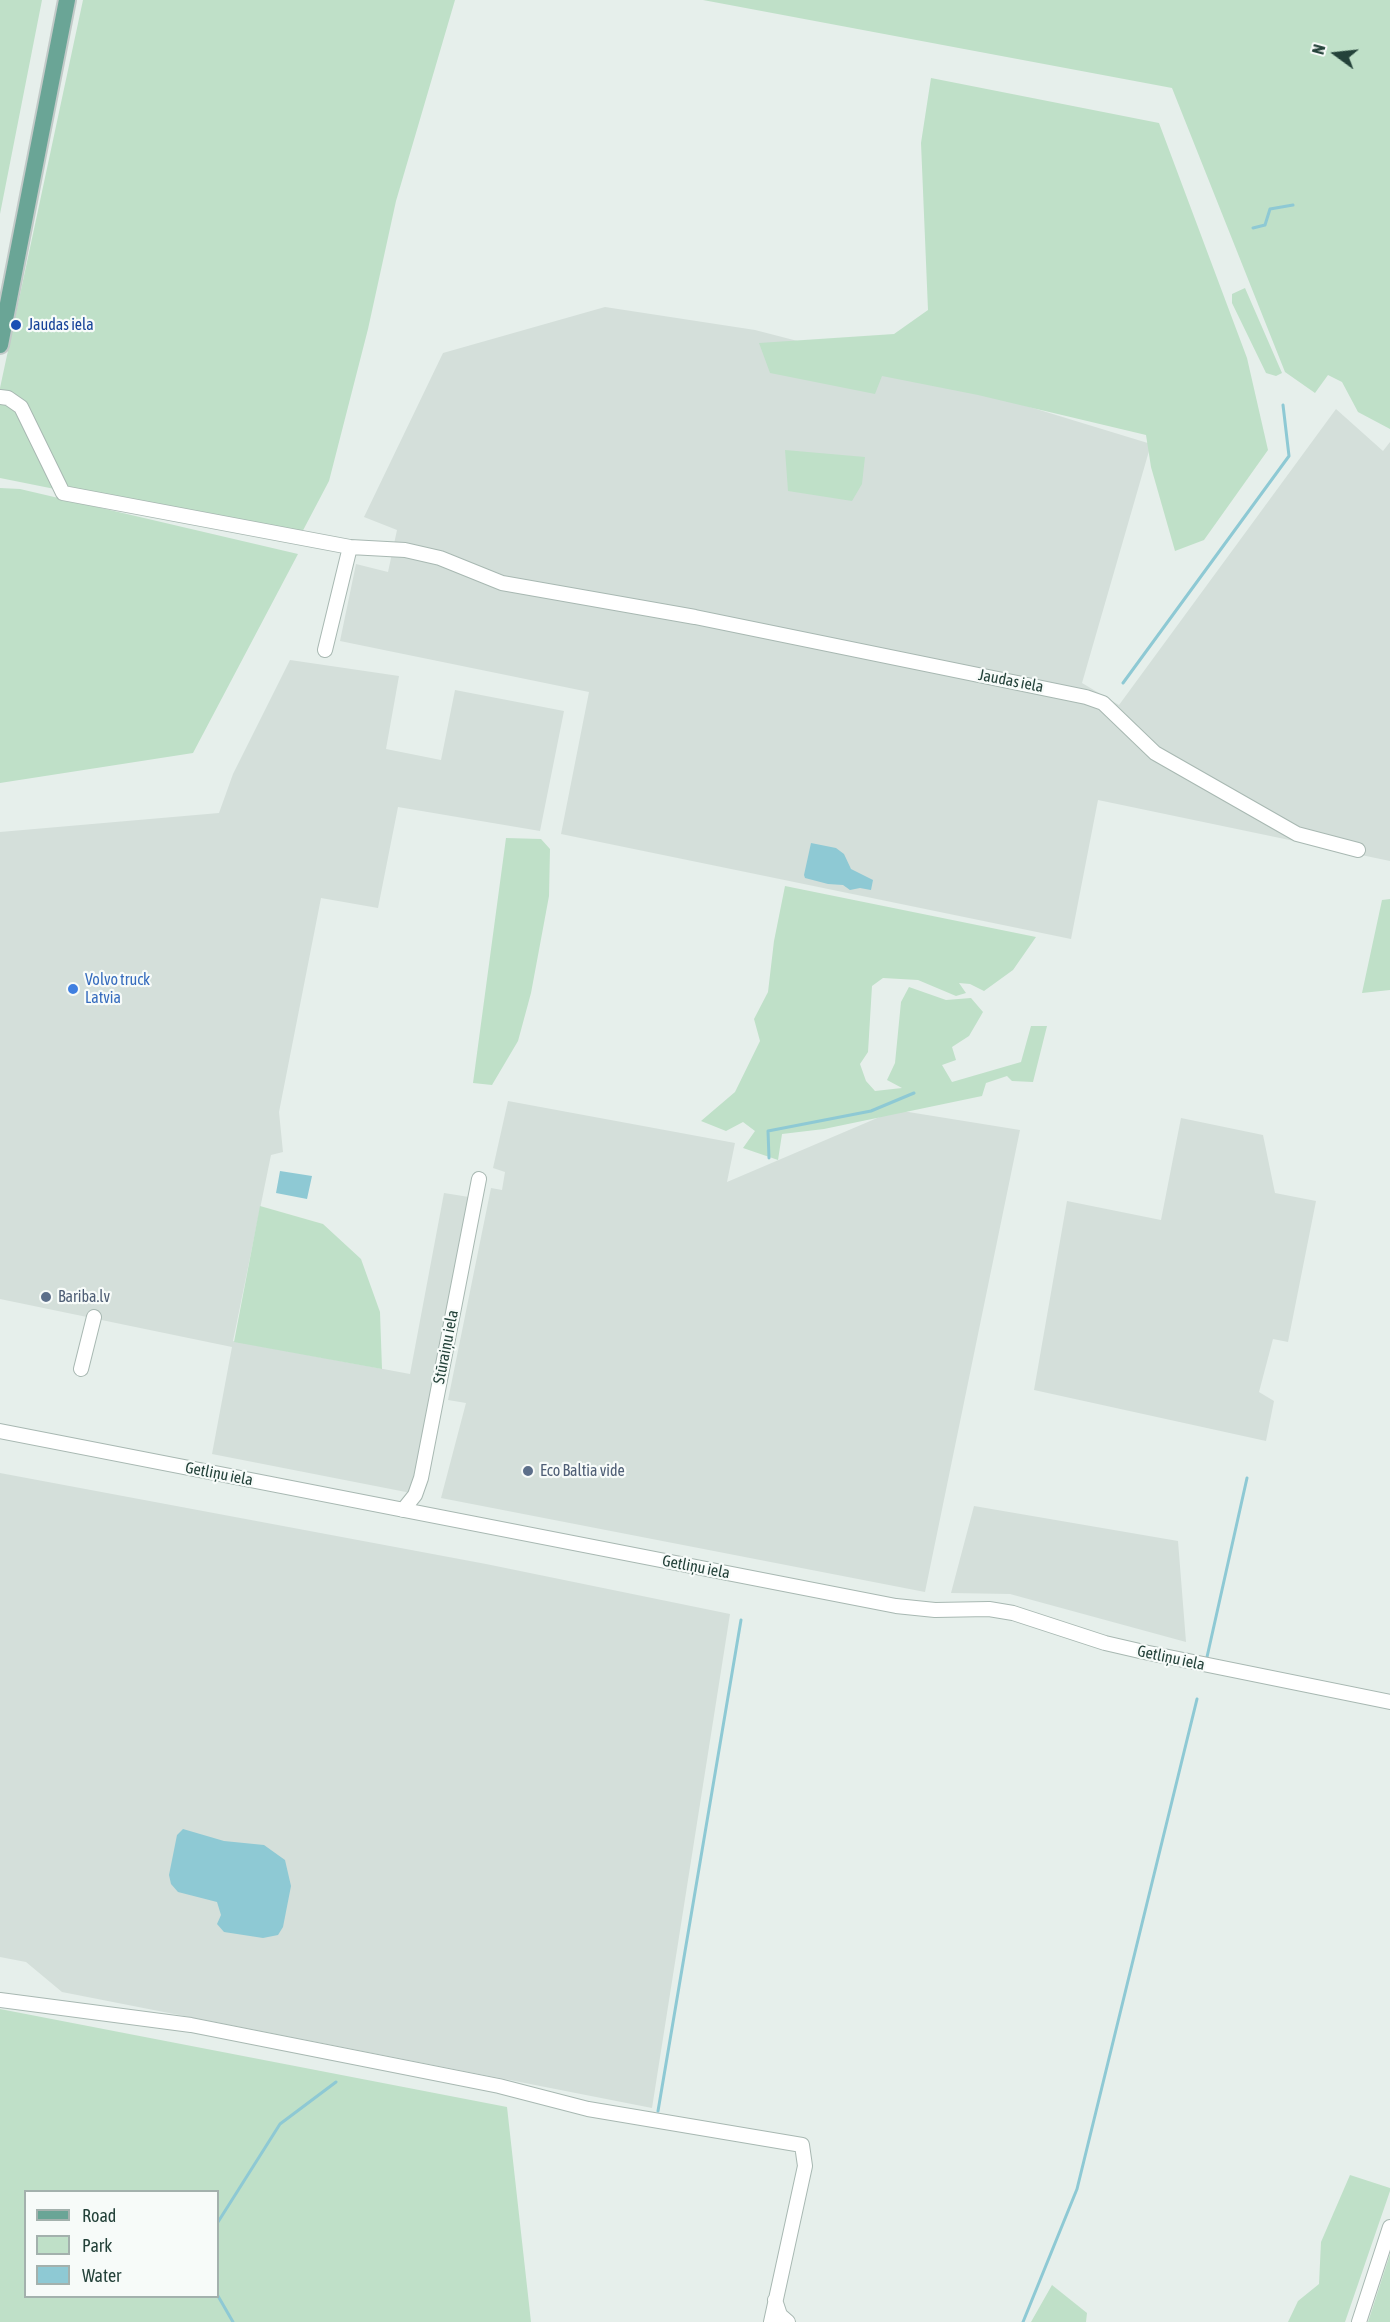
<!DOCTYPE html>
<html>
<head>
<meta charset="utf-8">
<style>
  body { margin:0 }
  #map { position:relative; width:1390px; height:2322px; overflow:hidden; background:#e6efeb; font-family:"Asap Condensed",sans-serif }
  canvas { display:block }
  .legend { position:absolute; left:24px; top:2190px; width:195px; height:108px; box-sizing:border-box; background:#f7fbf9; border:2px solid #a3b1ad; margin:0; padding:8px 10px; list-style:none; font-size:18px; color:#24423a }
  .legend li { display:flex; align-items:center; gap:12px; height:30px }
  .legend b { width:30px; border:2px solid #a3b1ad }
  .north { position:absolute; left:1306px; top:24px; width:60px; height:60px; -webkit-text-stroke:4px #f7fbf9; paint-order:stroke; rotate:285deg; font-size:16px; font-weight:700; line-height:24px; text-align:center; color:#24423a }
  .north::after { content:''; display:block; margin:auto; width:21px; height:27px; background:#24423a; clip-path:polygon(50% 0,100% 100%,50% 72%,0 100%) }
</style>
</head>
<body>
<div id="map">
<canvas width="1390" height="2322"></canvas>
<ul class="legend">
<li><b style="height:8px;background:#6aa596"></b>Road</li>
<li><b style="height:16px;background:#bfe0c8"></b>Park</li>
<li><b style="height:16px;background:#8ec9d4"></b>Water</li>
</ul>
<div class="north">N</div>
</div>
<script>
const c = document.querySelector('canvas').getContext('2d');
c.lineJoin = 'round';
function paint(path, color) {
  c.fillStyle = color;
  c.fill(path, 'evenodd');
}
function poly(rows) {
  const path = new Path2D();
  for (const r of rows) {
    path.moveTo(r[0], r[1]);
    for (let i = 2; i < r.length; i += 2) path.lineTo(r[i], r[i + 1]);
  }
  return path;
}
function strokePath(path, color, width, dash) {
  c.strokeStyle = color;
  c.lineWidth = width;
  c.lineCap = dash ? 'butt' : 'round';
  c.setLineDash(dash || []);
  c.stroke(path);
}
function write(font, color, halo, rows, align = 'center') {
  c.font = font + ' "Asap Condensed",sans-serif';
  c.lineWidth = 4.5;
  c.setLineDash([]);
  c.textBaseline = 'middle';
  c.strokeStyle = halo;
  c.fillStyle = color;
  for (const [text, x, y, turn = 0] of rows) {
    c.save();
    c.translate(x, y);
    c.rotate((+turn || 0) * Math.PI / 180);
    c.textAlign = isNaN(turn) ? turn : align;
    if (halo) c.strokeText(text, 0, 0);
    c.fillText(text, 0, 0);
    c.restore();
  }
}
paint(poly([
  [605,307,755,330,902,368,1151,444,1082,683,1119,705,1336,409,1383,451,1390,442,1390,861,1098,800,1071,939,561,834,589,692,340,641,356,564,388,572,397,530,364,517,443,353],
  [290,660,399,676,386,749,441,760,455,690,564,711,540,831,398,807,378,908,321,898,279,1112,283,1152,271,1155,233,1341,410,1374,444,1193,469,1197,411,1493,212,1454,232,1347,0,1299,0,832,219,813,233,774],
  [508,1101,735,1143,727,1182,896,1110,1020,1130,925,1592,441,1498,466,1403,448,1400,491,1188,502,1190,505,1172,493,1168],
  [1181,1118,1263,1135,1275,1193,1316,1201,1288,1342,1273,1339,1259,1392,1274,1401,1266,1441,1034,1390,1067,1201,1161,1220],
  [0,1473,486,1564,730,1614,652,2108,62,1992,26,1962,0,1957],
  [974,1506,1178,1541,1186,1642,1010,1594,951,1593]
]), '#d4dfda');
paint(poly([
  [0,0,42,0,0,214],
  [83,0,455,0,396,201,368,329,329,481,299,538,0,478,0,388],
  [703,0,1390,0,1390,429,1358,412,1342,382,1328,375,1315,393,1285,372,1172,88],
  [931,78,1159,123,1247,358,1268,450,1204,540,1175,551,1151,467,1146,435,978,395,882,376,875,394,770,373,759,343,894,334,928,310,921,143],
  [1245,288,1282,373,1276,376,1266,373,1232,303,1232,294],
  [785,450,865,457,862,484,852,501,788,491],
  [0,488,20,489,298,554,193,753,0,783],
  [506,838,541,839,550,849,549,896,531,993,518,1041,492,1085,473,1083],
  [785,886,1036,937,1013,970,984,991,970,984,959,983,966,993,956,996,918,980,883,978,872,986,868,1052,860,1064,866,1081,875,1091,902,1088,887,1080,895,1063,901,1002,909,987,946,1000,971,998,983,1012,969,1036,952,1047,956,1060,942,1065,952,1082,1021,1062,1031,1026,1047,1026,1033,1082,1012,1081,1007,1076,986,1083,982,1096,824,1129,782,1134,778,1160,743,1148,755,1131,743,1122,726,1131,701,1121,735,1092,760,1041,754,1019,768,992,774,941],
  [1390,899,1390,990,1362,993,1382,900],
  [260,1206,323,1224,361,1259,380,1312,382,1369,234,1342],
  [0,2009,507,2107,531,2322,0,2322],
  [26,2192,218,2192,218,2296,26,2296],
  [1350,2175,1390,2188,1390,2191,1345,2322,1288,2322,1298,2301,1319,2284,1321,2242],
  [1390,2254,1390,2322,1368,2322],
  [1052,2285,1087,2313,1086,2322,1031,2322]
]), '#bfe0c8');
paint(poly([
  [811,843,836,848,844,854,851,869,873,880,871,890,860,888,850,890,843,885,828,884,805,878,804,875],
  [280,1171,312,1176,307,1199,276,1193],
  [183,1829,224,1841,264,1845,285,1860,291,1886,283,1927,278,1935,263,1938,224,1932,217,1924,221,1915,217,1902,178,1892,171,1884,169,1875,177,1835]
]), '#8ec9d4');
strokePath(poly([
  [1253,228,1265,225,1270,209,1293,205],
  [1123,683,1289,456,1283,405],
  [769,1158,768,1131,871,1111,914,1093],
  [1207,1657,1247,1478],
  [658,2111,741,1620],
  [218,2222,280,2124,336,2082],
  [218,2296,233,2322],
  [1023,2322,1077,2189,1197,1699]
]), '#8ec9d4', 3);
const minor = poly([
  [0,397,8,398,21,407,63,493,350,547,405,550,440,558,502,583,695,617,1086,697,1103,703,1155,753,1297,834,1358,850],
  [325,650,350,547],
  [81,1369,94,1317],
  [0,1431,896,1606,935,1610,989,1609,1013,1613,1105,1643,1144,1652,1390,1702],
  [403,1510,415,1495,421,1478,479,1179],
  [0,2000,191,2025,499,2086,588,2109,802,2145,805,2166,771,2322],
  [775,2300,780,2315,788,2322],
  [1359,2322,1390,2227]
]);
const major = poly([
  [0,345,67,0]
]);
strokePath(minor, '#a8b8b2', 16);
strokePath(major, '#c2cac8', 20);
strokePath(minor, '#fff', 14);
strokePath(major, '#6aa596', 16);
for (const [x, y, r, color] of [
  [16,325,6,"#1a4fb4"],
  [73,989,6,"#3f7fe0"],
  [46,1297,6,"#5c6f8a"],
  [528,1471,6,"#5c6f8a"]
]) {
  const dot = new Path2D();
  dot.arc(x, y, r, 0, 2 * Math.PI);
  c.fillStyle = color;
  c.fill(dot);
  strokePath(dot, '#f7fbf9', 2);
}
write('16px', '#164399', '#f7fbf9', [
  ["Jaudas iela",28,325]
], 'left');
write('16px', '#24423a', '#f7fbf9', [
  ["Jaudas iela",1011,681,11],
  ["Stūraiņu iela",446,1347,-79],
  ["Getliņu iela",219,1474,11],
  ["Getliņu iela",696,1567,11],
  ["Getliņu iela",1171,1658,12]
]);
write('16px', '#366cbe', '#f7fbf9', [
  ["Volvo truck",85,980],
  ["Latvia",85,998]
], 'left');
write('16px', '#4e5e75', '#f7fbf9', [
  ["Bariba.lv",58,1297],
  ["Eco Baltia vide",540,1471]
], 'left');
</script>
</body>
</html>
